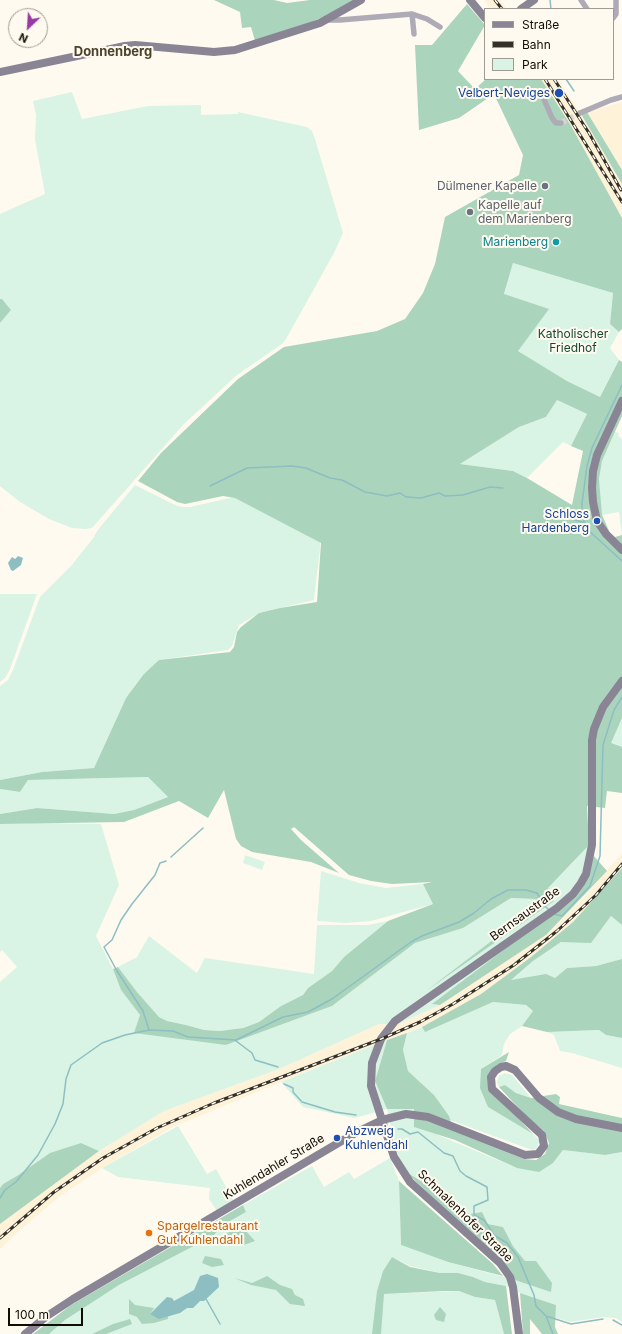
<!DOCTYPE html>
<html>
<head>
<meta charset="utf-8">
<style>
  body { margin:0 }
  #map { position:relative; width:622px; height:1334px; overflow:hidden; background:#fffaf0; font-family:Inter,sans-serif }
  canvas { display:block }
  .legend { position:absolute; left:484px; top:8px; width:130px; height:72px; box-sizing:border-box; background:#fffaf0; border:1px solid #a09b92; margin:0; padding:5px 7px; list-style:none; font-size:12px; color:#110d05 }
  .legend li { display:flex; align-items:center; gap:8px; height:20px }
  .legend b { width:20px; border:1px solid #a09b92 }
  .north { position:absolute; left:8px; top:8px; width:40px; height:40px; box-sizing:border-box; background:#fffaf0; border:1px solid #a09b92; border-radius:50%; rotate:205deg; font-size:11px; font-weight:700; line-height:16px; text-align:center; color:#110d05 }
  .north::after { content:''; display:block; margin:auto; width:14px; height:18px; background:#973aa3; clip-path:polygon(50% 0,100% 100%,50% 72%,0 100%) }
  .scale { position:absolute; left:8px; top:1308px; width:75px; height:18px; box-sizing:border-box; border:2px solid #110d05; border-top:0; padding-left:5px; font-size:12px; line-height:14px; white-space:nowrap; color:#110d05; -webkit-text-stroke:3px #fffaf0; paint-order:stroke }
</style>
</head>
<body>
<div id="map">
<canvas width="622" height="1334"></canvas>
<ul class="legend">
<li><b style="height:5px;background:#8a8595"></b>Straße</li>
<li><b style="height:5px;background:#343027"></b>Bahn</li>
<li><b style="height:11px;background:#d9f4e4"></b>Park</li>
</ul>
<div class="north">N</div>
<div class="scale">100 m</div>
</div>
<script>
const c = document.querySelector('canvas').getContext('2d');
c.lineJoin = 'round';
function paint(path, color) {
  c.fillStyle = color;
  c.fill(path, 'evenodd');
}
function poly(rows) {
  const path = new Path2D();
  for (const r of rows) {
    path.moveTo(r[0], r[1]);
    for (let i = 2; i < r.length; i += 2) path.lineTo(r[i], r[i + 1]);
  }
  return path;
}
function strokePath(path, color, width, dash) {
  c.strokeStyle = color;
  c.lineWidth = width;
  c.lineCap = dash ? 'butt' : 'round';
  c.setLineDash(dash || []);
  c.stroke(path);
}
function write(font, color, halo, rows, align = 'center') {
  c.font = font + ' Inter,sans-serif';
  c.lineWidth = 4;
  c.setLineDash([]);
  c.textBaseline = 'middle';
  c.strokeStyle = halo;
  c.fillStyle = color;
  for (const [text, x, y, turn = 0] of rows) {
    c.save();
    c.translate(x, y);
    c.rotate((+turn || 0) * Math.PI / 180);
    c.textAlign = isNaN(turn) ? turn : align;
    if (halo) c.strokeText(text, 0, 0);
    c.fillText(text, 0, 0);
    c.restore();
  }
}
paint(poly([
  [484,0,500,0,507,9,491,9],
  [541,79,557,79,581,114,622,184,622,218,570,124],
  [622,102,622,170,587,112],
  [622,853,622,868,615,877,573,922,531,957,481,994,422,1027,281,1082,173,1127,107,1165,60,1196,12,1237,0,1249,0,1224,5,1219,99,1151,164,1111,279,1069,379,1024,396,1025,440,1005,546,935,585,896]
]), '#fef3d8');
paint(poly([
  [72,92,82,119,148,106,201,105,201,115,238,114,238,112,307,127,312,131,315,139,343,233,334,253,286,339,282,344,237,375,184,424,92,528,85,529,72,528,49,519,20,502,0,486,0,323,11,310,2,299,0,299,0,214,45,194,35,139,36,115,33,101],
  [513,263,613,293,610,324,619,332,610,348,619,360,600,397,567,381,518,351,504,295],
  [557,400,587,414,571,446,563,442,527,478,513,471,460,464,519,427,546,417],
  [615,432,619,433,618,436,622,439,622,537,619,512,602,515,600,499,599,479,602,461],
  [135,485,175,505,182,507,190,507,234,497,320,542,320,549,314,600,259,613,239,625,232,646,228,650,159,660,126,698,94,768,42,772,0,780,0,686,8,680,13,670,40,597,71,566,94,537,97,531],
  [0,594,37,594,10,669,5,678,0,682],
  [622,718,622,747,610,744],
  [148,777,168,797,134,810,114,814,37,808,0,814,0,789,20,792,28,780],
  [35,823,101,824,119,885,96,936,113,969,121,990,140,1015,226,1045,332,1006,415,943,463,928,511,898,537,899,519,920,439,982,519,925,548,888,589,845,594,856,574,897,433,1004,440,1005,396,1025,379,1024,279,1069,164,1111,99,1151,81,1143,3,1184,0,1188,0,982,17,967,2,950,0,952,0,824],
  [245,855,265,862,262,870,243,863],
  [321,871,359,883,386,888,423,884,433,904,371,921,346,923,317,921],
  [611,916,622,925,622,959,596,966,567,968,555,978,510,981,533,961,561,942,591,942],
  [388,921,344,957,332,971,308,988,303,995,281,1006,259,1022,243,1028,220,1031,204,1030,186,1025,167,1021,159,1017,137,992,118,967,137,957,149,936,197,973,205,958,314,974,317,925,368,925],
  [493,1002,526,1005,533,1011,522,1026,510,1034,504,1044,502,1055,481,1069,488,1107,533,1134,540,1141,536,1149,532,1150,450,1120,434,1095,408,1071,403,1051,407,1033,422,1027,425,1031],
  [599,1030,606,1035,622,1038,622,1068,572,1053,560,1051,554,1035,547,1032],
  [387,1040,375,1081,387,1109,414,1109,438,1135,517,1168,553,1163,563,1150,605,1155,622,1152,622,1322,616,1318,604,1317,570,1322,557,1318,555,1317,556,1305,520,1293,506,1286,485,1282,473,1277,458,1273,440,1273,410,1266,392,1257,383,1271,377,1291,384,1294,459,1291,475,1297,495,1300,504,1334,49,1334,65,1320,119,1285,213,1236,223,1225,246,1212,243,1205,312,1166,324,1187,349,1172,354,1179,390,1158,399,1181,401,1245,448,1262,515,1280,525,1261,513,1246,503,1227,488,1224,482,1212,470,1214,435,1189,406,1172,396,1150,387,1109,355,1118,303,1107,281,1082],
  [505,1073,512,1075,531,1098,516,1093,505,1085,499,1087,497,1082,499,1076],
  [178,1126,207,1174,216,1169,234,1201,217,1211,209,1199,210,1188,118,1177,102,1168]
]), '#d9f4e4');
paint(poly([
  [214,0,274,0,287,3,310,0,356,0,334,13,256,44,251,27,242,28,240,12],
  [467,4,485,25,458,71,475,89,486,79,541,79,570,124,622,218,622,329,619,332,610,324,613,293,513,263,504,294,549,309,518,351,567,381,600,397,619,360,622,362,622,416,602,461,599,479,602,515,610,533,615,537,622,535,622,718,611,743,622,747,622,793,607,791,605,808,587,806,589,845,548,888,554,901,426,991,519,920,536,899,511,898,463,928,415,943,332,1006,226,1045,134,1033,140,1015,121,990,113,969,118,967,137,992,159,1017,167,1021,186,1025,204,1030,220,1031,243,1028,259,1022,281,1006,303,995,308,988,332,971,344,957,388,921,433,904,423,884,432,882,392,884,371,881,349,875,294,827,291,829,301,840,339,873,311,862,252,852,241,846,236,839,224,790,208,818,179,801,124,822,0,824,0,814,37,808,114,814,134,810,168,797,148,777,28,780,20,792,0,789,0,780,42,772,94,768,126,698,144,674,159,660,230,652,234,647,237,632,241,627,259,613,280,608,317,602,321,543,235,498,223,496,185,504,177,502,138,481,161,453,238,379,284,347,377,331,405,319,423,293,435,264,445,217,519,175,523,155,494,94,459,118,419,130,415,45,432,45],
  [557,400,587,414,571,446,583,451,572,505,527,478,513,471,460,464,519,427,546,417],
  [587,112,622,170,622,184,581,114],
  [0,299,2,299,11,310,0,323],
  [594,856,607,871,546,935,440,1005,432,1004,574,897],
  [622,868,622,925,611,916,591,943,561,942,533,961,511,980,546,974,555,978,567,968,596,966,622,959,622,1038,606,1035,599,1030,547,1032,522,1026,533,1011,526,1005,493,1002,425,1032,422,1027,481,994,531,957,573,922],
  [407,1033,403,1050,408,1071,434,1095,449,1116,454,1131,524,1159,536,1160,545,1154,549,1143,544,1131,526,1116,499,1087,505,1085,516,1093,531,1098,556,1094,560,1097,559,1104,622,1118,622,1152,605,1155,563,1150,553,1163,539,1172,517,1168,455,1140,414,1127,414,1109,387,1109,375,1081,387,1040],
  [509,1052,506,1061,497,1065,488,1086,533,1134,488,1107,480,1088,481,1069],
  [81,1143,99,1151,0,1224,0,1188,3,1184,17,1176,50,1153],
  [406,1172,435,1189,470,1214,482,1212,488,1224,503,1227,513,1246,525,1261,536,1261,552,1283,551,1292,515,1280,464,1227],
  [399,1181,493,1264,503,1276,448,1262,401,1245],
  [243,1205,246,1212,223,1225,213,1236,119,1285,65,1320,49,1334,33,1334,71,1305],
  [244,1229,255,1241,241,1246,223,1239,226,1233],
  [205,1256,221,1259,224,1265,212,1267,202,1263],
  [392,1257,410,1267,440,1273,458,1273,473,1277,485,1282,506,1286,512,1334,504,1334,495,1300,475,1297,459,1291,444,1291,384,1294,381,1334,372,1334,377,1291,383,1271],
  [267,1276,280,1285,292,1289,295,1295,303,1299,305,1306,290,1304,276,1290,251,1285,234,1278,252,1283],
  [520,1293,556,1305,555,1327,558,1334,542,1334,530,1319,530,1334,523,1334],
  [129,1299,135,1305,154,1308,150,1314,166,1317,168,1316,168,1319,154,1323,142,1324,137,1317,129,1314],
  [440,1307,446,1314,444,1322,436,1320,434,1315],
  [130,1319,132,1324,106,1334,92,1334,113,1324]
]), '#abd4bd');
paint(poly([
  [18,556,23,558,21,565,13,571,11,570,8,563,12,557,15,559],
  [207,1274,218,1278,219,1287,204,1301,200,1301,193,1308,187,1308,180,1313,159,1319,150,1314,167,1297,172,1298,174,1301,194,1290,200,1276]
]), '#8cbec2');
strokePath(poly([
  [550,0,551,9],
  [566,79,574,91],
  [622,385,592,448,587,466,582,503,582,516,587,529,622,561],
  [210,486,247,468,292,466,306,468,330,478,342,480,365,492,387,496,400,493,406,497,421,498,439,493,445,496,463,495,490,487,503,488],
  [559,515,585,523],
  [171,857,203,828],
  [554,914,562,916,590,886,600,856,603,745,614,710,622,697],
  [149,1030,143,1011,117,971,104,947,112,940,121,920,132,904,155,875,160,863,166,861],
  [236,1041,252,1053,255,1060,278,1067],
  [284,1084,293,1088,293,1092,302,1102,335,1112,356,1115],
  [398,1129,402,1129,410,1134,418,1132,444,1153,453,1156,460,1171,466,1176,487,1187,488,1200,474,1206,474,1215,484,1220,494,1235,507,1243,518,1257,534,1295,536,1306,546,1316,553,1334],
  [0,1198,5,1190,16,1182,38,1155,55,1124,63,1104,66,1079,71,1065,102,1043,125,1035,149,1030,173,1031,188,1037,236,1040,283,1017,308,1012,332,999,411,942,422,936,459,922,474,913,491,899,508,890,526,890,537,893,545,906,550,911],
  [206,1299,220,1324],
  [546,1316,571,1324,603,1319],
  [613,1320,622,1325]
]), '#8cbec2', 1.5);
strokePath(poly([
  [561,123,580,113]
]), '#dbd6cd', 5.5, [5.5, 3]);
strokePath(poly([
  [581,0,587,9],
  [412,14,427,19,440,27],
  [613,18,616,14,616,0],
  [328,20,340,20,412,14,414,34],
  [546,91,543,97,552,118,556,123,561,123],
  [580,113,611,100,622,97]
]), '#afabb6', 5.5);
strokePath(poly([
  [470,0,485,18],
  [521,9,534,0],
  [0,72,125,46,135,45,214,52,235,50,320,23,361,0],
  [622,401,597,455,593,471,592,488,593,502,597,521,606,534,622,550],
  [25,1334,47,1316,73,1299,357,1132,382,1120,406,1114,428,1117,525,1155,538,1154,544,1146,542,1135,492,1089,491,1077,495,1071,501,1067,506,1066,515,1070,539,1098,558,1112,576,1119,622,1128],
  [519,1334,513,1287,510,1277,500,1263,410,1182,394,1157,371,1086,372,1063,381,1039,395,1021,557,908,573,894,581,883,586,874,592,845,592,740,594,729,603,707,622,681]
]), '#8a8595', 8);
const rail = poly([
  [495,0,502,9],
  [545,79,622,202],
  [554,79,589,133,621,190],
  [0,1238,54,1192,103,1158,157,1128,214,1103,381,1039,420,1022,453,1004,514,965,557,931,596,895,622,864]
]);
strokePath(rail, '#343027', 3);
strokePath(rail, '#fffaf0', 1.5, [4.5]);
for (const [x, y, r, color] of [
  [559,93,5,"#1a4fb4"],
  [545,186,4,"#6b7280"],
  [470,212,4,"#6b7280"],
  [556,242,4,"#0f9aa8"],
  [597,521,4,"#1a4fb4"],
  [337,1138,4,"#1a4fb4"],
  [149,1233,4,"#e8710a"]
]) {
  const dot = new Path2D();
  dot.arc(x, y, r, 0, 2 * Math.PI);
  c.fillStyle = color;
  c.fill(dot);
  strokePath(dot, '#fffaf0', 1.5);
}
write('12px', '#164399', '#fffaf0', [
  ["Velbert-Neviges",550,93],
  ["Schloss",589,514],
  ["Hardenberg",589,528],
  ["Abzweig",345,1131,"left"],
  ["Kuhlendahl",345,1145,"left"]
], 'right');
write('12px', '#5b616d', '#fffaf0', [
  ["Dülmener Kapelle",537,186],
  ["Kapelle auf",478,205,"left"],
  ["dem Marienberg",478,219,"left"]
], 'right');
write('12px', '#0d838f', '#fffaf0', [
  ["Marienberg",548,242]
], 'right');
write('12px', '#164731', '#fffaf0', [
  ["Katholischer",573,334],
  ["Friedhof",573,348]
]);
write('12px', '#110d05', '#fffaf0', [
  ["Bernsaustraße",525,914,-36],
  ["Kuhlendahler Straße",274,1167,-31],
  ["Schmalenhofer Straße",465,1216,44]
]);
write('12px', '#c56008', '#fffaf0', [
  ["Spargelrestaurant",157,1226],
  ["Gut Kuhlendahl",157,1240]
], 'left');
write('bold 13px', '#4c432d', '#fffaf0', [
  ["Donnenberg",113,52]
]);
</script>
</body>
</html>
